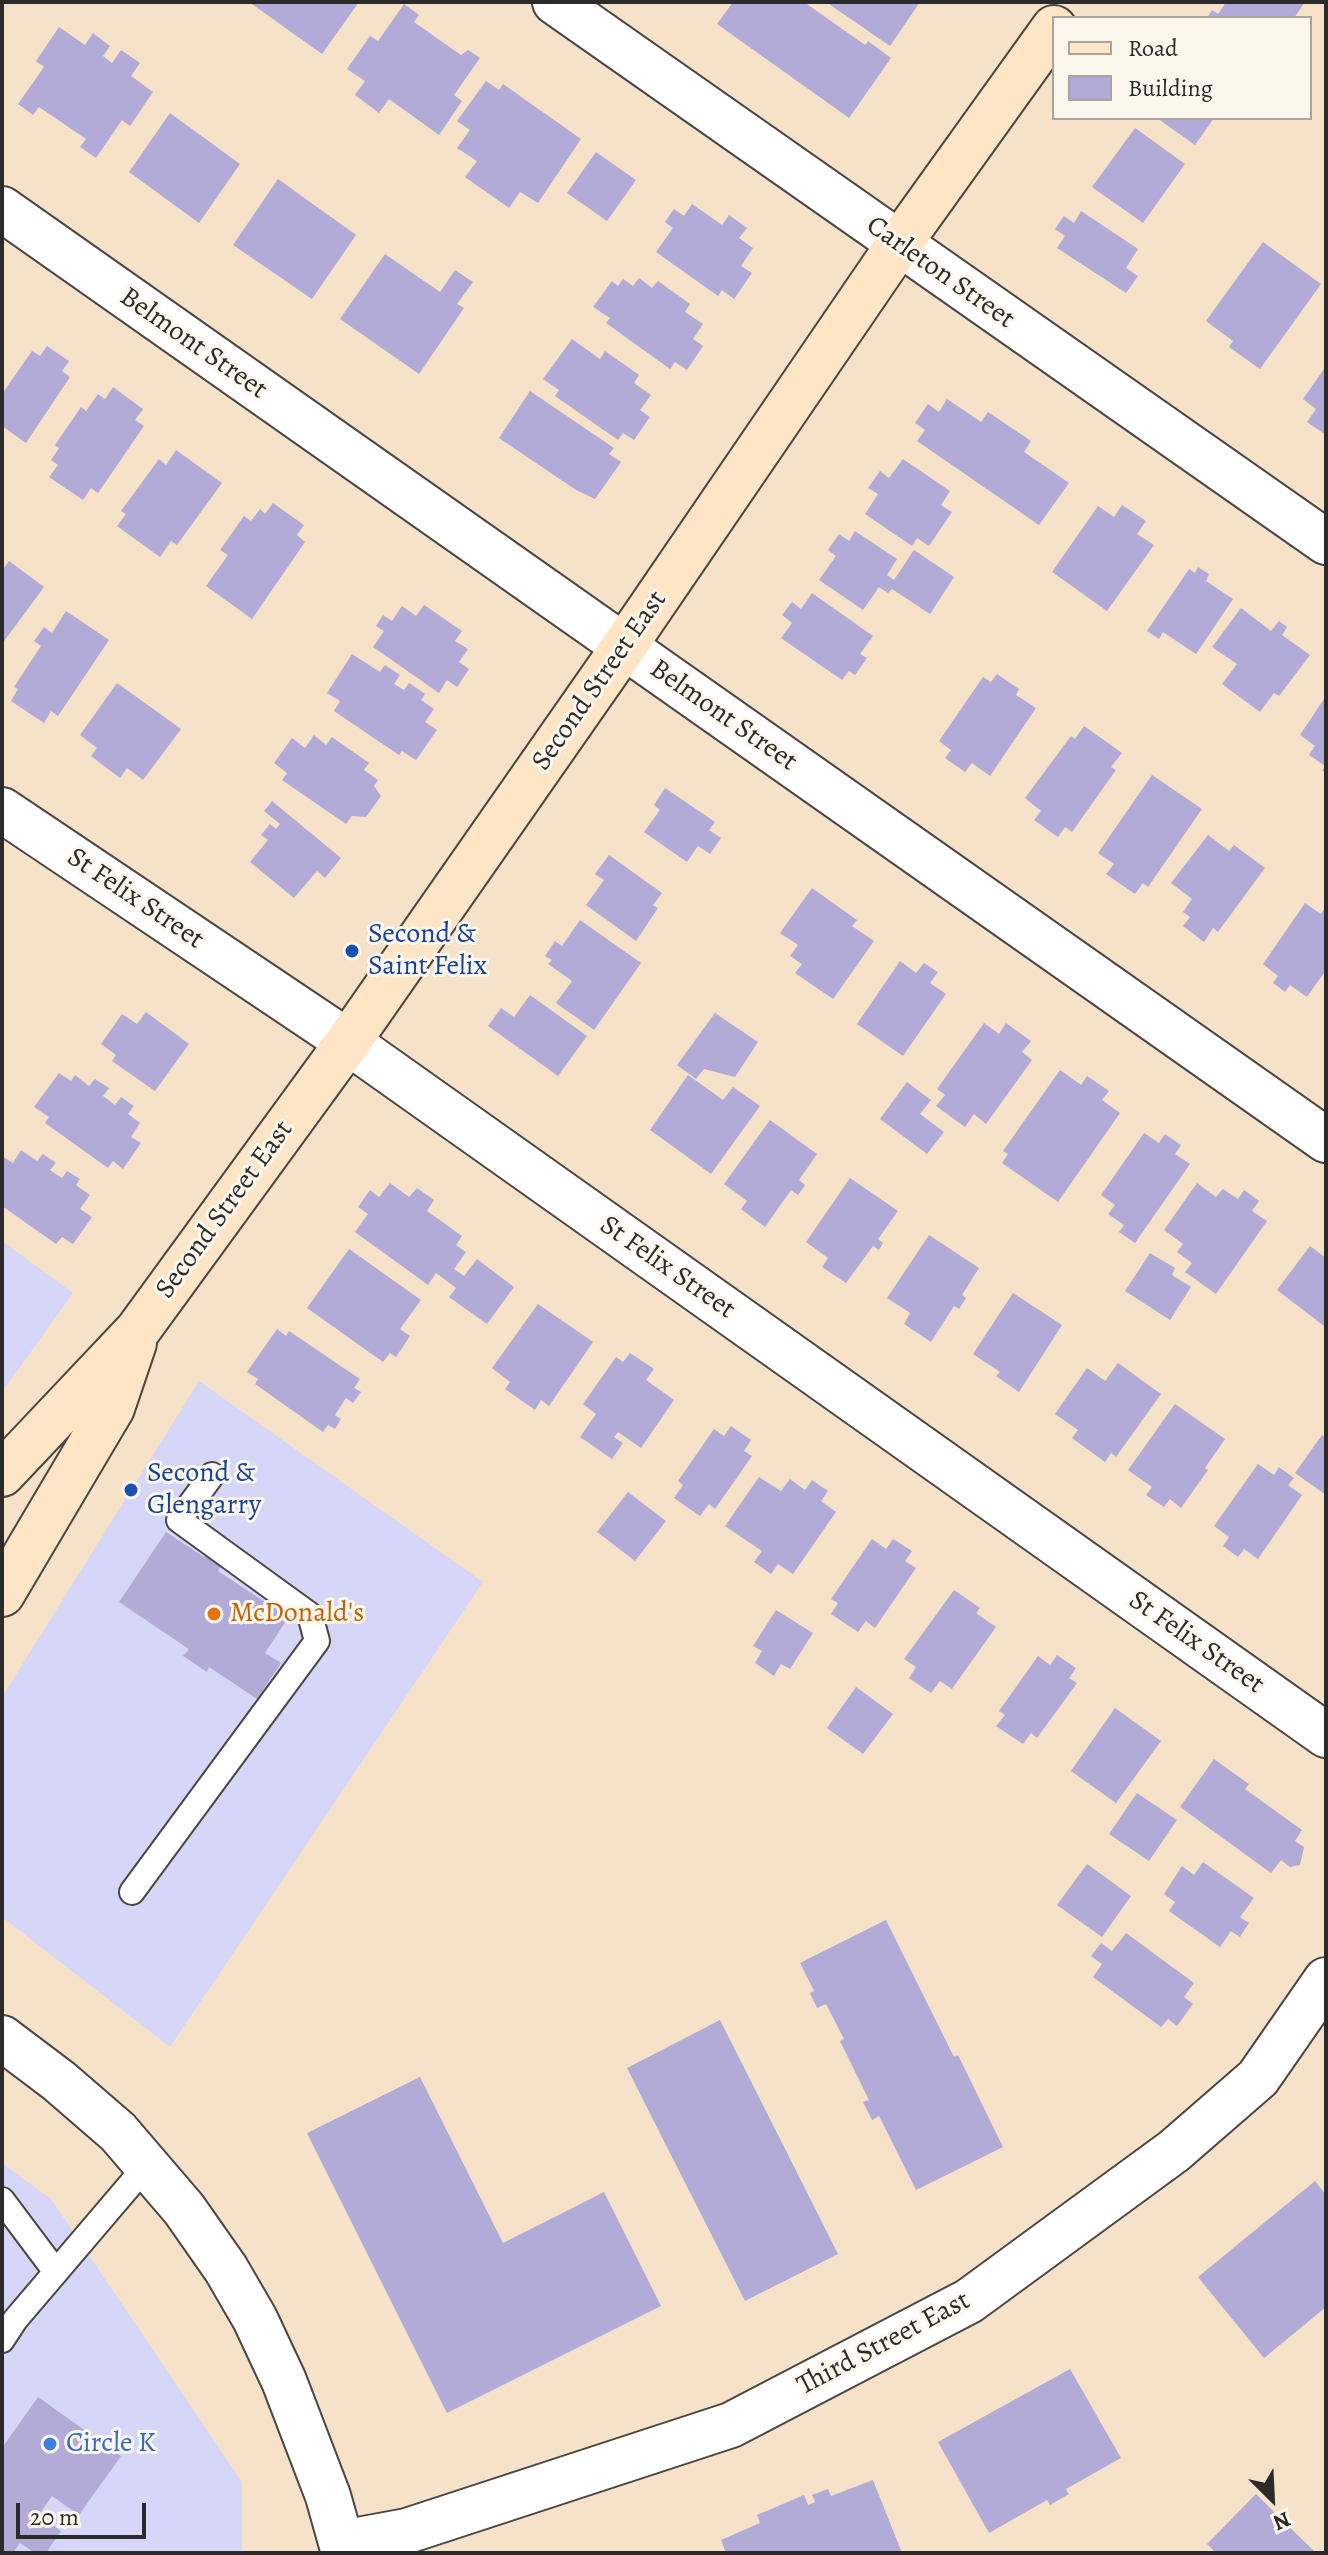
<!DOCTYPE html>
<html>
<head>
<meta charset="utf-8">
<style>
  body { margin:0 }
  #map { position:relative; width:1328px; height:2555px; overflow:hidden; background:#f5e2c9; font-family:Alegreya,serif }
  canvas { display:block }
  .frame { position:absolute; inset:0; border:4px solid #2b2b2b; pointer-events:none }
  .legend { position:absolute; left:1052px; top:16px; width:260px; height:104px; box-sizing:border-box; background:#fbf7ec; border:2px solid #a8a59f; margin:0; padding:10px 14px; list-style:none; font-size:24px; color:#2b2b2b }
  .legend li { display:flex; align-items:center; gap:16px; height:40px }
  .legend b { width:40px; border:2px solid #a8a59f }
  .north { position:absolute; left:1232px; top:2459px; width:80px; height:80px; -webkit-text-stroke:6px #fbf7ec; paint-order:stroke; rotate:156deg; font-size:22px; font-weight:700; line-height:32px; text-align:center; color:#2b2b2b }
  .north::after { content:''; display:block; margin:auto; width:28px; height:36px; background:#2b2b2b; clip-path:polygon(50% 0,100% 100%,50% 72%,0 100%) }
  .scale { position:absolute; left:16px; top:2503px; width:130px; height:36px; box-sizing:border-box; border:4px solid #2b2b2b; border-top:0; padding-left:10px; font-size:24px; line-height:28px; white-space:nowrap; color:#2b2b2b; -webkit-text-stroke:6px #fbf7ec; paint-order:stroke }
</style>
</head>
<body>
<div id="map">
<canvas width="1328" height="2555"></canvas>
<div class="frame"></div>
<ul class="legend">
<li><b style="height:10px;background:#fee5c5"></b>Road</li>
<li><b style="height:22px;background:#b2aad7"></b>Building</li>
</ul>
<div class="north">N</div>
<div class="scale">20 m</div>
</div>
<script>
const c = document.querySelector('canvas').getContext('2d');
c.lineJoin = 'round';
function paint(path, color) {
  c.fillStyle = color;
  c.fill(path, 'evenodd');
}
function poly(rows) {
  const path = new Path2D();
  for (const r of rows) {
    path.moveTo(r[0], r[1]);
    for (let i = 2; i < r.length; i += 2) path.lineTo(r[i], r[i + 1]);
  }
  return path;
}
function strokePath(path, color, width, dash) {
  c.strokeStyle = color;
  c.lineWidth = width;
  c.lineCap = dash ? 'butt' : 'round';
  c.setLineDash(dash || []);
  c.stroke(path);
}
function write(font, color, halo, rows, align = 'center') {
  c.font = font + ' Alegreya,serif';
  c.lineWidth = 6;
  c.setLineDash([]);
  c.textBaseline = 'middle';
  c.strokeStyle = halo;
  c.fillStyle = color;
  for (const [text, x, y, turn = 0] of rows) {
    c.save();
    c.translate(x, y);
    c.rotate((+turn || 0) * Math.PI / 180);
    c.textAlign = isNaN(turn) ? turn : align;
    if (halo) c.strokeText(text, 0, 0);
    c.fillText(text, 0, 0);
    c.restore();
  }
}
paint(poly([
  [2,1241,73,1293,2,1392],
  [199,1381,483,1582,170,2047,2,1917,2,1697],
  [2,2163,51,2199,242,2482,242,2553,2,2553]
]), '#d6d7f8');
paint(poly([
  [249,2,359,2,322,54],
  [733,2,804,2,865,45,868,41,891,58,849,118,717,24],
  [826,2,920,2,890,46],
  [1226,2,1305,2,1294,18,1207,18,1212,10,1218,14],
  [404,4,419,15,414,22,461,55,468,50,480,58,454,95,462,101,439,135,389,99,379,113,355,95,365,81,347,69,370,36,378,41],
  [59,27,85,45,93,33,110,46,103,56,112,63,121,50,140,63,131,76,153,92,130,126,122,120,96,158,80,147,86,139,39,107,33,115,18,104,44,67,36,61],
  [486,81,499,90,503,84,581,139,538,203,520,192,509,208,465,177,477,161,457,148,470,130,457,121],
  [170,113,240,164,199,223,129,172],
  [1157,118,1214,118,1195,145],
  [1135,128,1185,164,1143,223,1092,187],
  [596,152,636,180,607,221,567,193],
  [278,179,356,235,312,299,233,245],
  [692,204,722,225,729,215,747,228,739,238,753,248,741,266,752,273,734,299,722,290,718,296,656,252,673,228,665,222,674,209,684,216],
  [1081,211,1138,249,1126,268,1138,276,1126,293,1057,248,1065,236,1055,229,1064,216,1074,223],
  [1263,242,1321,284,1260,369,1229,347,1233,341,1206,321],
  [385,254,440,292,455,270,473,282,457,304,464,308,419,374,340,319],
  [639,278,652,288,658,281,690,304,685,312,703,324,693,339,703,346,687,370,675,362,670,369,606,323,610,318,593,307,612,281,618,286,623,279,633,286],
  [572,339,600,359,605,351,639,375,634,383,651,395,640,410,650,417,634,440,623,433,618,440,555,396,559,390,543,379],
  [47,346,69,361,62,371,70,377,26,443,2,426,2,394,32,351,40,356],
  [1326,366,1326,435,1307,422,1316,409,1303,399],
  [113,387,143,409,135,420,144,426,98,493,91,488,83,500,49,477,58,465,51,460,59,448,55,445,81,407,86,411,98,394,105,399],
  [530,391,614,448,609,454,621,462,595,499,576,490,499,438],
  [947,399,981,422,988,412,1031,441,1024,452,1069,483,1039,525,917,441,925,430,915,423,928,404,939,412],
  [176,450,222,483,177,545,171,541,160,557,117,526,126,514,121,511,159,459,166,465],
  [903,459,950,491,941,505,952,512,929,546,917,538,912,546,865,514,878,494,868,488,880,471,889,478],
  [273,503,304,525,297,535,305,542,252,619,206,586,228,555,220,550,244,516,251,521,260,509,265,514],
  [1122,505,1146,521,1137,534,1154,545,1107,611,1052,572,1098,506,1114,517],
  [855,531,897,559,887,575,894,580,914,550,954,577,930,614,892,589,888,593,879,587,863,610,819,580,836,556,828,550,839,534,849,541],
  [9,561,44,587,2,644,2,571],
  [1198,567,1209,574,1206,581,1233,599,1196,654,1163,632,1159,639,1147,631,1189,569,1195,573],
  [812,593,873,636,860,654,867,658,855,675,849,671,842,680,781,638,792,623,782,615,792,602,801,609],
  [424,605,462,631,455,641,468,649,459,662,469,669,457,687,447,680,439,693,373,647,384,631,376,626,383,615,392,621,402,606,416,616],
  [1241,608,1271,631,1279,621,1287,627,1282,635,1310,655,1279,696,1274,693,1260,712,1222,684,1237,664,1212,647],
  [66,611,109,640,58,716,51,711,44,723,11,701,18,689,14,687,41,646,34,641,44,627,52,633],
  [352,654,380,672,385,665,400,675,394,684,404,690,409,683,425,694,421,700,434,709,425,722,437,730,416,760,402,751,399,755,334,711,340,701,327,693],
  [997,674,1019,689,1016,695,1036,708,990,776,972,763,965,772,945,758,951,750,939,741,983,677,991,682],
  [117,683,181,729,143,780,127,768,120,778,91,756,97,748,80,735],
  [1326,696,1326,772,1322,771,1325,766,1309,755,1315,746,1300,735],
  [1084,726,1122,753,1111,767,1116,770,1072,832,1065,827,1058,837,1034,820,1041,811,1025,798,1071,736,1075,739],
  [314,735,326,745,332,737,369,763,364,770,378,780,374,786,381,796,366,817,352,816,346,824,282,780,287,773,274,763,292,738,305,748],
  [1152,775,1202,809,1148,887,1143,883,1135,894,1106,874,1114,864,1098,853],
  [665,788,715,822,709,830,721,838,710,854,698,846,687,862,644,832,660,810,654,805],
  [272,801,341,858,325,878,317,871,294,898,250,862,268,840,261,835,270,824,276,829,280,824,264,811],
  [1208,835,1229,851,1234,845,1265,868,1218,932,1213,928,1204,942,1183,926,1190,917,1183,912,1192,899,1171,883],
  [609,855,662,893,653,905,658,908,636,941,586,905,604,880,595,874],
  [812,888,857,920,852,926,874,941,833,999,795,973,802,964,790,956,798,945,780,933],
  [1305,903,1321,914,1326,906,1326,970,1307,997,1290,985,1285,992,1273,983,1278,976,1263,964],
  [580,920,641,963,594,1030,556,1003,572,981,548,964,552,960,545,956,555,941,562,946],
  [900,961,916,973,924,963,938,972,930,983,946,994,903,1056,857,1024],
  [530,995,587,1036,558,1076,488,1026,501,1008,514,1017],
  [146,1012,189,1044,155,1091,112,1061,116,1055,101,1044,122,1014,137,1024],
  [715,1013,758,1042,735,1077,704,1069,696,1079,677,1065],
  [984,1023,999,1034,1006,1023,1031,1041,1022,1052,1032,1060,986,1124,974,1114,965,1127,936,1106,945,1095,937,1089],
  [1060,1070,1081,1085,1087,1076,1109,1091,1102,1100,1120,1113,1058,1202,1002,1163,1008,1154,1003,1151],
  [59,1073,71,1081,75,1075,89,1086,95,1079,109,1088,103,1096,115,1105,121,1097,134,1106,128,1114,140,1123,131,1137,141,1143,123,1169,113,1161,108,1168,45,1123,49,1117,34,1107],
  [688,1075,723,1100,733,1087,760,1106,711,1174,650,1130],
  [907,1082,931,1100,920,1114,944,1132,927,1154,880,1119],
  [770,1120,817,1154,799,1180,805,1185,798,1195,791,1190,765,1227,741,1209,747,1201,724,1184],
  [1144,1133,1159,1143,1165,1134,1181,1145,1175,1154,1190,1164,1135,1243,1119,1232,1124,1225,1108,1214,1115,1205,1101,1195],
  [21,1150,37,1161,43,1154,56,1163,50,1170,62,1178,67,1171,80,1179,76,1185,90,1195,80,1209,92,1217,73,1244,62,1237,56,1244,2,1206,2,1156,13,1163],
  [850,1178,898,1211,878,1239,883,1243,879,1250,873,1246,846,1283,822,1267,828,1258,806,1242],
  [390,1183,409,1197,417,1188,434,1200,427,1211,462,1236,456,1245,466,1252,454,1269,464,1276,477,1259,514,1287,487,1324,449,1297,456,1288,436,1273,428,1285,355,1232,368,1214,358,1207,370,1190,379,1197],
  [1197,1183,1216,1197,1223,1189,1238,1199,1244,1190,1259,1201,1252,1211,1267,1221,1216,1294,1185,1272,1192,1263,1177,1252,1183,1244,1164,1230],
  [929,1235,979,1268,962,1295,966,1298,959,1309,954,1306,931,1342,904,1324,910,1313,887,1298],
  [1310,1246,1326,1258,1324,1326,1277,1290],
  [349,1249,421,1300,400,1329,410,1336,396,1357,390,1353,383,1362,307,1308],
  [1150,1253,1175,1268,1172,1275,1191,1287,1170,1320,1125,1291],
  [1013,1293,1062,1325,1019,1392,996,1376,1000,1372,973,1354],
  [538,1304,593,1342,549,1406,541,1400,535,1410,505,1389,510,1382,492,1368],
  [277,1329,286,1336,289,1331,360,1379,354,1388,361,1392,353,1403,346,1398,335,1415,341,1419,335,1429,328,1425,323,1432,255,1384,258,1379,247,1372],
  [630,1353,654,1369,646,1380,674,1400,641,1448,618,1432,614,1437,623,1443,612,1459,580,1437,596,1414,583,1404,616,1357,623,1362],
  [1118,1363,1161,1394,1116,1457,1111,1453,1105,1462,1072,1438,1078,1430,1055,1414,1087,1368,1105,1381],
  [1175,1404,1225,1439,1205,1468,1208,1470,1181,1508,1170,1499,1164,1507,1146,1495,1152,1487,1128,1470],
  [731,1426,751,1440,744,1451,752,1456,715,1509,709,1504,700,1516,674,1498,683,1485,678,1481,714,1429,724,1436],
  [1322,1435,1326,1438,1326,1495,1295,1473],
  [1258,1464,1274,1475,1279,1467,1294,1478,1288,1485,1302,1495,1258,1559,1244,1549,1238,1557,1223,1546,1229,1537,1214,1526],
  [759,1477,781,1491,790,1479,805,1490,812,1480,828,1491,821,1501,836,1512,793,1574,778,1564,771,1574,754,1562,762,1551,725,1526],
  [628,1492,666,1521,635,1561,597,1532],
  [166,1532,204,1557,208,1553,223,1563,218,1571,274,1608,277,1602,292,1612,265,1653,281,1663,257,1699,209,1667,207,1672,183,1656,189,1649,119,1602],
  [872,1539,886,1549,893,1539,912,1551,905,1561,916,1568,875,1628,866,1621,858,1632,831,1614,838,1603,831,1599],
  [954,1590,980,1608,976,1613,996,1627,952,1689,940,1681,931,1693,909,1678,916,1667,904,1659],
  [776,1610,813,1633,790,1669,781,1664,774,1676,755,1663,762,1651,753,1646],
  [1057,1655,1076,1668,1069,1678,1077,1683,1037,1738,1031,1733,1023,1744,996,1726,1005,1715,999,1711,1038,1656,1050,1665],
  [856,1687,893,1714,863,1754,827,1728],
  [1115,1708,1161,1741,1116,1803,1071,1771],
  [1214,1759,1249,1784,1245,1789,1302,1830,1295,1841,1304,1847,1300,1865,1290,1867,1281,1860,1271,1873,1180,1807],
  [1137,1793,1177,1820,1149,1861,1109,1834],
  [1203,1862,1254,1898,1240,1917,1249,1923,1240,1937,1231,1931,1220,1947,1169,1911,1175,1902,1164,1894,1182,1866,1194,1875],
  [1087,1864,1131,1896,1102,1937,1057,1905],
  [886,1920,954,2057,958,2055,1003,2147,916,2190,879,2116,872,2120,863,2102,869,2100,840,2041,844,2039,826,2004,817,2008,810,1993,814,1991,800,1963],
  [1126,1933,1194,1983,1184,1997,1193,2004,1177,2026,1168,2019,1161,2027,1093,1977,1102,1964,1091,1956,1101,1943,1112,1951],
  [720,2020,838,2254,745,2301,627,2068],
  [420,2077,503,2243,604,2192,661,2306,447,2413,307,2133],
  [1315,2181,1326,2195,1326,2307,1264,2358,1198,2277],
  [1070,2369,1121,2458,1066,2489,1069,2494,1050,2505,1047,2500,989,2533,938,2442],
  [38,2397,121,2456,79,2515,52,2496,39,2515,61,2531,46,2553,35,2553,20,2543,13,2553,2,2553,2,2448],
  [873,2480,902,2553,726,2553,721,2540,760,2523,757,2515,804,2495,808,2505,815,2502,812,2495,828,2489,831,2496],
  [1256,2494,1316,2553,1216,2553,1207,2544]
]), '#b2aad7');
const lane = poly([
  [132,1892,317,1641,310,1615,179,1520,212,1475],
  [2,2200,56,2272],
  [2,2340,15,2320,147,2165]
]);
const street = poly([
  [555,2,1326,542],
  [2,209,1326,1140],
  [2,810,348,1042,1326,1735],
  [2,2038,59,2081,118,2132,184,2209,226,2269,255,2319,284,2381,328,2496,344,2553],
  [342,2543,407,2531,731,2425,969,2301,1174,2151,1258,2078,1326,1980]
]);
const secondary = poly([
  [2,1474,138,1330,348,1042,623,648,899,244,1054,28],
  [2,1594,112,1408,134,1343]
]);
strokePath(lane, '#494643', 28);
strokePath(street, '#494643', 48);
strokePath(secondary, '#494643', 48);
strokePath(lane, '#fff', 24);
strokePath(street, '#fff', 44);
strokePath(secondary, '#fee5c5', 44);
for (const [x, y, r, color] of [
  [352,951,8,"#1a4fb4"],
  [131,1490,8,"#1a4fb4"],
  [214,1614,8,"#e8710a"],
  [50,2444,8,"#3f7fe0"]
]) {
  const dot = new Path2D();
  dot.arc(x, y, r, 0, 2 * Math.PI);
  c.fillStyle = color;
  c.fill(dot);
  strokePath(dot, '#fbf7ec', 3);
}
write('28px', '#2b2b2b', '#fbf7ec', [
  ["Carleton Street",940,273,35],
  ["Belmont Street",193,344,35],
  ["Second Street East",600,681,-55],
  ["Belmont Street",723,716,35],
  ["St Felix Street",135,899,34],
  ["Second Street East",225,1210,-54],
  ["St Felix Street",667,1268,35],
  ["St Felix Street",1196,1643,35],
  ["Third Street East",884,2344,-28]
]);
write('28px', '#164399', '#fbf7ec', [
  ["Second &",368,935],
  ["Saint Felix",368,967],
  ["Second &",147,1474],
  ["Glengarry",147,1506]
], 'left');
write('28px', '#c56008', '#fbf7ec', [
  ["McDonald's",230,1614]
], 'left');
write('28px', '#366cbe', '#fbf7ec', [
  ["Circle K",66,2444]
], 'left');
</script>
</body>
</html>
